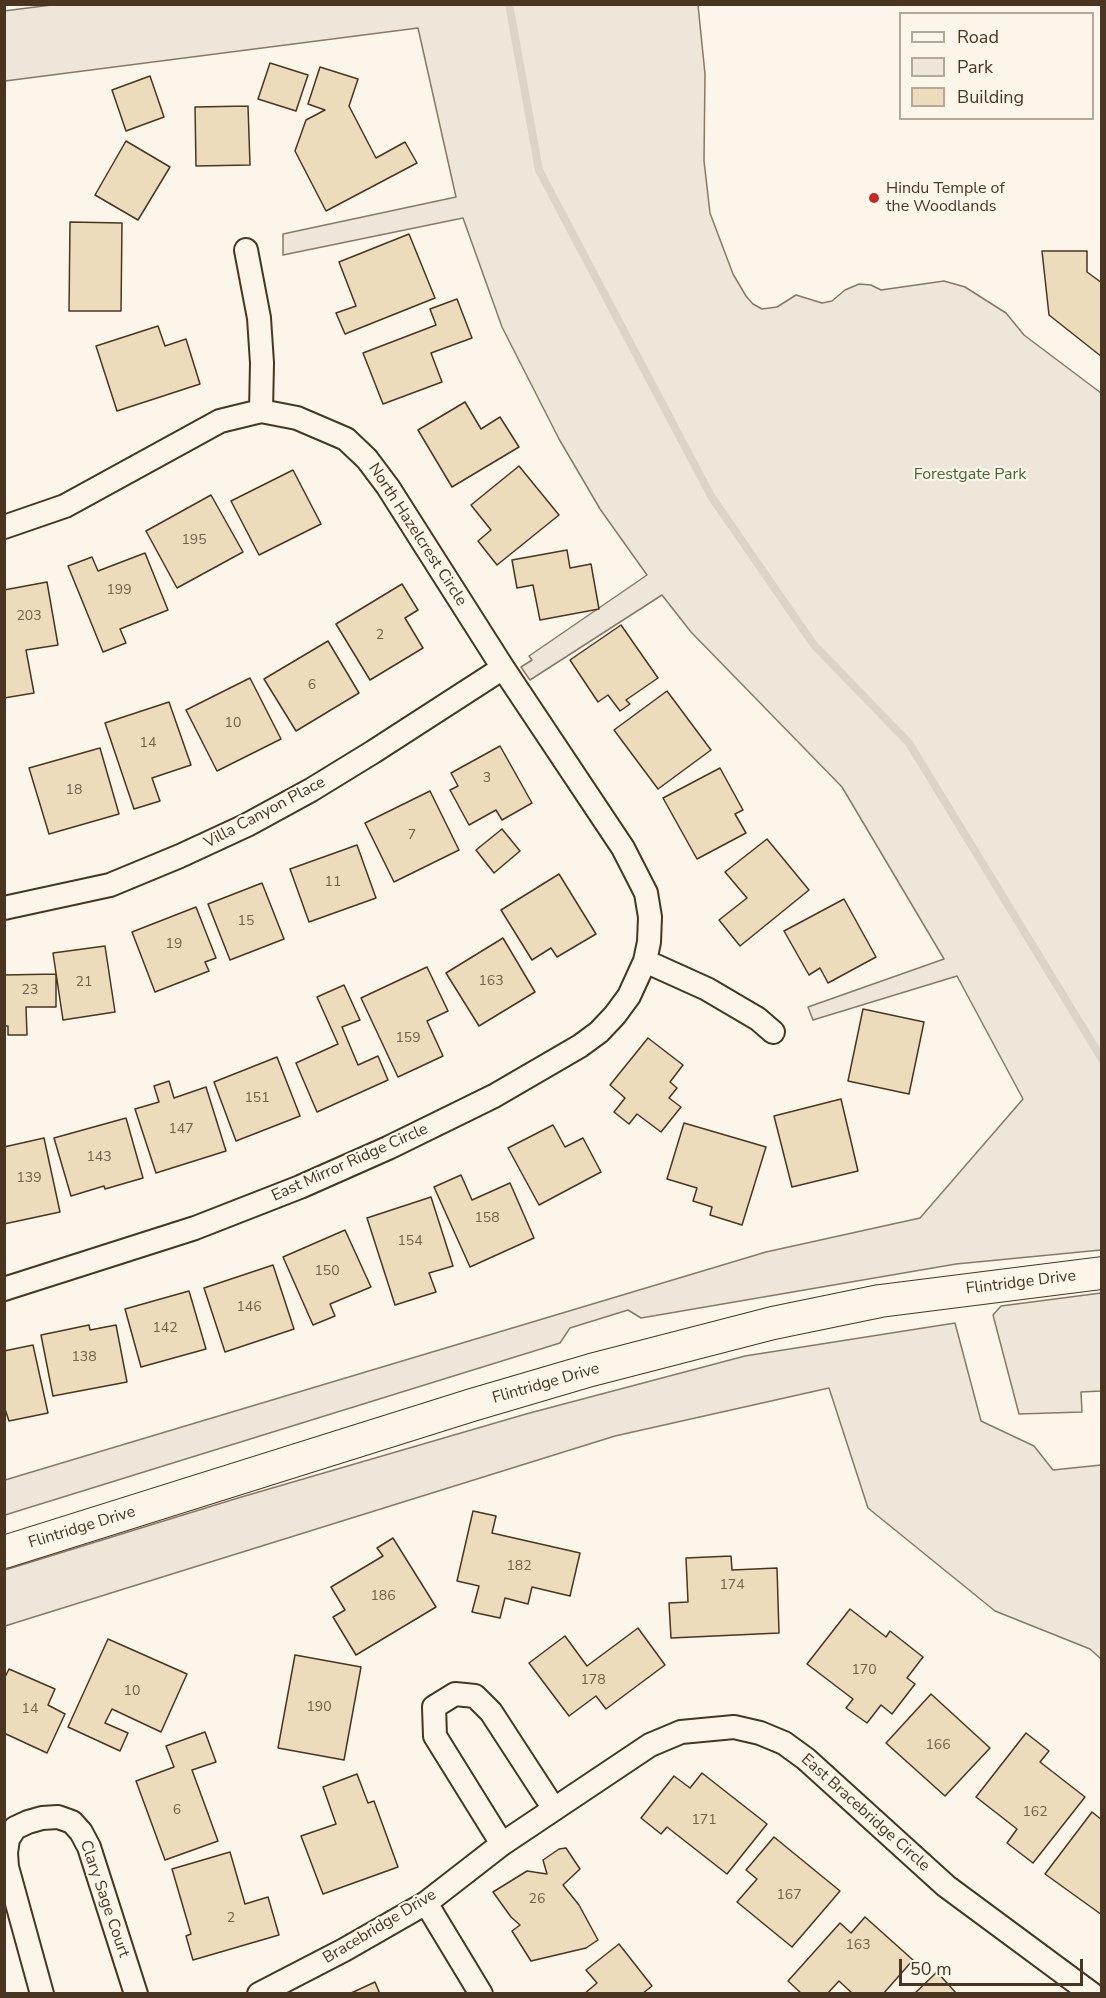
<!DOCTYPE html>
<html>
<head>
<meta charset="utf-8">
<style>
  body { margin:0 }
  #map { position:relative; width:1106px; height:1998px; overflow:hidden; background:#fbf6e9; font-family:"Nunito Sans",sans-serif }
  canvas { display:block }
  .frame { position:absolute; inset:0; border:6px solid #4a3520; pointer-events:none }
  .legend { position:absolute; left:899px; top:12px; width:195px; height:108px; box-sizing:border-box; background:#fbf6e9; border:2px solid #b4a999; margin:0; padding:8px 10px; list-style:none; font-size:18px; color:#4a3520 }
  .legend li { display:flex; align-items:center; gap:12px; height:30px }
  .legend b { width:30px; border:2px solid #b4a999 }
  .scale { position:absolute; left:899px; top:1959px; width:184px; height:27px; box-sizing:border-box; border:3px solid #4a3520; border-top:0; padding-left:8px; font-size:18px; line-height:21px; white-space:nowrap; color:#4a3520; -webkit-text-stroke:4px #fbf6e9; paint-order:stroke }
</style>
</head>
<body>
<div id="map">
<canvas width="1106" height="1998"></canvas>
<div class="frame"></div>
<ul class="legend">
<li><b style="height:8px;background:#fbf6e9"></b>Road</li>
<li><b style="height:16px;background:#ede6d9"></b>Park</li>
<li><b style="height:16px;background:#ecdcbc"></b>Building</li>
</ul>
<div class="scale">50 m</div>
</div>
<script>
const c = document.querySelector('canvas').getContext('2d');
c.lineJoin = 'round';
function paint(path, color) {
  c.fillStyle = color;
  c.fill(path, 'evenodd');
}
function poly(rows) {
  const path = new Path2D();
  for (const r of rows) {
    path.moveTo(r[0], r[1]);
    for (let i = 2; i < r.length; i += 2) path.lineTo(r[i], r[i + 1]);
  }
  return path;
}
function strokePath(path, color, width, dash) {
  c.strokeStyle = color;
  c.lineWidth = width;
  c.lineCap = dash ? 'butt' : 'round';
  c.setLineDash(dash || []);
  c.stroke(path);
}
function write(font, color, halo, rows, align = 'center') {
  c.font = font + ' "Nunito Sans",sans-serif';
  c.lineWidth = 4.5;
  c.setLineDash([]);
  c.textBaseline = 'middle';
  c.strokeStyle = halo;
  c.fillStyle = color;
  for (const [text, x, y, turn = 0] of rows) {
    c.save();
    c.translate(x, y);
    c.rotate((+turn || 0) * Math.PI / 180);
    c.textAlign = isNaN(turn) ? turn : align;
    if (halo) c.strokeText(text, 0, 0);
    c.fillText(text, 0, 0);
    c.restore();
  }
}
const green = poly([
  [59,4,698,5,705,74,704,161,710,213,733,274,746,296,753,304,762,309,777,307,796,295,822,303,832,301,845,290,859,284,871,285,881,290,944,281,965,287,1006,313,1024,335,1101,393,1101,1250,956,1264,641,1318,628,1310,570,1328,560,1343,5,1515,5,1480,766,1252,920,1218,1023,1099,957,976,813,1020,808,1007,944,959,842,787,691,632,662,595,530,680,521,667,532,660,529,656,647,575,600,509,559,439,502,327,463,218,283,255,283,234,456,197,418,28,5,81,4,11,59,4],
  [1101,1293,1101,1391,1081,1392,1082,1412,1019,1414,993,1315,1001,1306,1101,1293],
  [955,1323,981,1421,1034,1446,1053,1470,1101,1465,1101,1659,1090,1649,995,1611,868,1508,829,1388,615,1436,5,1626,5,1570,238,1498,526,1414,745,1356,955,1323]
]);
paint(green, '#ede6d9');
strokePath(green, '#887966', 1.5);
strokePath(poly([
  [509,4,539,170,711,496,814,645,909,743,1102,1059]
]), '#dcd4c6', 8);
const building = poly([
  [270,63,308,75,296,111,258,99,270,63],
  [320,67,358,79,349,106,376,158,405,142,417,163,326,211,295,151,306,120,325,110,308,104,320,67],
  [150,76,164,117,126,131,112,90,150,76],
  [248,106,250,165,196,166,195,107,248,106],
  [126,141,170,167,138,220,95,195,126,141],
  [70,222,122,223,121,311,69,311,70,222],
  [409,234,435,298,345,334,336,313,356,306,339,262,409,234],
  [1042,251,1087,251,1087,272,1102,283,1102,357,1049,315,1042,251],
  [457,299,472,338,431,353,442,382,383,404,363,353,436,325,430,309,457,299],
  [158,326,165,346,186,339,200,384,117,411,96,346,158,326],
  [465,402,481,429,500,417,519,447,452,487,418,430,465,402],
  [519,466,559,515,497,565,478,541,491,530,471,505,519,466],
  [293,470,321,524,259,555,231,501,293,470],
  [211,495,243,552,177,588,146,531,211,495],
  [567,550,570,568,591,564,599,609,540,620,533,585,517,588,512,560,567,550],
  [145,553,168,610,120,629,126,643,103,652,68,566,92,557,98,571,145,553],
  [47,582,58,645,26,650,34,693,4,698,4,590,47,582],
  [402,584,418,610,405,618,423,648,370,680,336,624,402,584],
  [621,625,658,678,626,700,630,704,620,711,608,695,598,702,570,660,621,625],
  [328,641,359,693,296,731,264,679,328,641],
  [250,678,281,739,217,771,186,710,250,678],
  [667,691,711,750,658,789,614,730,667,691],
  [169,702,191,765,152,778,160,801,134,809,105,723,169,702],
  [500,746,532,803,502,820,496,810,469,825,450,790,458,786,451,773,500,746],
  [100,748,119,814,49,834,29,768,100,748],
  [720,768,743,810,735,814,746,833,697,859,663,798,720,768],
  [430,791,459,850,394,882,365,823,430,791],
  [502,829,520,851,494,873,476,850,502,829],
  [767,839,809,890,740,946,719,920,747,898,725,872,767,839],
  [357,845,376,898,309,922,290,869,357,845],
  [559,874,596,934,557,957,551,948,532,960,501,910,559,874],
  [262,883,284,939,230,960,208,904,262,883],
  [844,899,876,957,828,983,820,968,809,975,784,931,844,899],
  [196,907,216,958,205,962,209,971,155,992,132,932,196,907],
  [503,938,535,992,479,1026,446,973,503,938],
  [105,946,115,1012,63,1020,53,953,105,946],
  [427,967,448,1011,427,1021,443,1056,398,1077,361,998,427,967],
  [56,974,56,1007,26,1007,27,1035,8,1035,8,1026,4,1026,4,975,56,974],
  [344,985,360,1020,342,1027,358,1065,378,1056,388,1080,317,1112,296,1063,338,1044,317,997,344,985],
  [863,1009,924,1022,909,1094,848,1081,863,1009],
  [648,1038,683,1065,670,1082,677,1088,669,1098,681,1107,661,1132,637,1114,629,1124,614,1112,625,1098,610,1085,648,1038],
  [277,1057,300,1116,236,1141,214,1082,277,1057],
  [169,1081,174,1098,206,1087,226,1151,156,1173,135,1109,159,1102,154,1086,169,1081],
  [841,1099,858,1171,792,1187,774,1116,841,1099],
  [126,1118,143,1178,105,1189,104,1186,71,1196,54,1138,126,1118],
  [684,1123,766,1147,742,1225,710,1215,712,1207,693,1201,697,1188,667,1179,684,1123],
  [553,1125,565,1147,583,1138,601,1172,539,1205,508,1148,553,1125],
  [44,1138,60,1212,4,1224,4,1147,44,1138],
  [461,1175,472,1200,510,1183,534,1238,470,1267,434,1187,461,1175],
  [431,1197,453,1266,429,1273,436,1292,395,1305,367,1218,431,1197],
  [345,1230,371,1287,330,1304,335,1316,313,1325,283,1257,345,1230],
  [273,1265,294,1329,225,1352,204,1288,273,1265],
  [189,1291,206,1349,141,1367,125,1309,189,1291],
  [89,1325,90,1330,116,1325,127,1382,53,1396,41,1335,89,1325],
  [33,1345,48,1413,9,1421,4,1406,4,1351,33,1345],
  [473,1511,496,1516,492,1533,580,1553,570,1596,532,1587,528,1604,505,1598,500,1618,472,1612,479,1586,457,1581,473,1511],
  [393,1538,436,1607,356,1655,333,1617,345,1610,331,1587,383,1556,377,1548,393,1538],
  [731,1556,732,1570,777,1568,779,1633,671,1638,669,1603,688,1602,686,1558,731,1556],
  [850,1609,886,1637,890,1631,923,1657,907,1678,915,1684,892,1714,881,1705,867,1723,846,1708,853,1699,807,1664,850,1609],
  [638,1628,665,1665,606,1709,596,1696,569,1716,529,1663,565,1636,587,1666,638,1628],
  [108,1639,187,1674,161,1732,112,1709,105,1723,128,1733,120,1751,68,1727,108,1639],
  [295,1655,361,1667,344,1760,278,1748,295,1655],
  [9,1669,55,1689,48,1705,65,1714,47,1753,6,1734,4,1737,4,1679,9,1669],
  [931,1694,990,1748,945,1796,886,1743,931,1694],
  [205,1732,216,1762,192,1770,218,1841,165,1860,136,1781,174,1767,166,1746,205,1732],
  [1026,1733,1049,1751,1040,1762,1085,1797,1033,1863,1007,1843,1017,1829,976,1797,1026,1733],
  [702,1773,767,1824,727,1874,667,1827,661,1834,641,1818,674,1776,690,1788,702,1773],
  [357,1774,368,1803,374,1801,398,1867,323,1894,301,1836,336,1824,323,1787,357,1774],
  [1092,1812,1102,1820,1102,1915,1045,1874,1092,1812],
  [774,1837,840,1891,792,1947,737,1902,757,1879,746,1870,774,1837],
  [566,1848,580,1869,563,1885,579,1905,598,1940,586,1948,531,1961,512,1931,520,1925,511,1917,493,1892,527,1871,547,1874,543,1860,559,1849,566,1848],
  [230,1852,245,1904,268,1897,279,1935,193,1960,186,1936,191,1934,172,1869,230,1852],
  [865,1917,913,1960,883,1994,853,1994,839,1981,827,1994,802,1994,788,1981,840,1923,851,1933,865,1917],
  [619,1944,652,1986,642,1994,584,1994,597,1983,586,1970,619,1944],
  [937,1972,957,1994,914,1994,937,1972],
  [375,1982,380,1994,349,1994,375,1982]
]);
paint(building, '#ecdcbc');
strokePath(building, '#4a3520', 1.5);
const street = poly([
  [246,250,259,318,262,363,261,411],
  [4,527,65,506,220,421,261,411,297,418,346,439,367,459,388,487,503,668,623,848,646,893,650,917,649,942,645,961,629,996,615,1015,599,1032,580,1046,494,1096,388,1148,300,1187,195,1228,4,1289],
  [4,908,110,885,180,856,247,825,311,790,373,752,503,668],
  [645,961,707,989,758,1019,773,1032],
  [502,1844,435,1736,434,1707,455,1694,475,1696,491,1712,554,1809],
  [426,1903,481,1994],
  [42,1994,7,1867,6,1853,8,1839,15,1828,28,1822,42,1818,58,1817,72,1822,81,1832,89,1847,136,1994],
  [259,1994,344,1950,426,1903,502,1844,650,1745,681,1732,734,1727,760,1733,784,1743,806,1759,946,1886,1092,1994]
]);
const secondary = poly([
  [4,1552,472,1405,591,1370,773,1323,880,1301,1102,1273]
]);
strokePath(street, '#4a3520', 26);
strokePath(secondary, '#4a3520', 34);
strokePath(street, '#fbf6e9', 22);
strokePath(secondary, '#fbf6e9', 32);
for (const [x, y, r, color] of [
  [874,198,6,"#c62828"]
]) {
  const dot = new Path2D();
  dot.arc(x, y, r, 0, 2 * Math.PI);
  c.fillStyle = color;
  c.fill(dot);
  strokePath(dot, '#fbf6e9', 2);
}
write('14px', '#725f47', null, [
  ["195",194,541],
  ["199",119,591],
  ["203",29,617],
  ["2",380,636],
  ["6",312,686],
  ["10",233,724],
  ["14",148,744],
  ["3",487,779],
  ["18",74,791],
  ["7",412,836],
  ["11",333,883],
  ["15",246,922],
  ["19",174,945],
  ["163",491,982],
  ["21",84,983],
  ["23",30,991],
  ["159",408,1039],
  ["151",257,1099],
  ["147",181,1130],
  ["143",99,1158],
  ["139",29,1179],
  ["158",487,1219],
  ["154",410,1242],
  ["150",327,1272],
  ["146",249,1308],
  ["142",165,1329],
  ["138",84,1358],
  ["182",519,1567],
  ["174",732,1586],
  ["186",383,1597],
  ["170",864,1671],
  ["178",593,1681],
  ["10",132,1692],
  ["190",319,1708],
  ["14",30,1710],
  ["166",938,1746],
  ["6",177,1811],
  ["162",1035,1813],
  ["171",704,1821],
  ["167",789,1896],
  ["26",537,1900],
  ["2",231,1919],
  ["163",858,1946]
]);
write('16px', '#4a3520', '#fbf6e9', [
  ["Hindu Temple of",886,189],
  ["the Woodlands",886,207]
], 'left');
write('16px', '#436837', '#fbf6e9', [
  ["Forestgate Park",970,475]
]);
write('16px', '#4a3520', '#fbf6e9', [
  ["North Hazelcrest Circle",417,535,57],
  ["Villa Canyon Place",265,813,-28],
  ["East Mirror Ridge Circle",350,1163,-24],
  ["Flintridge Drive",1021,1283,-7],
  ["Flintridge Drive",546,1384,-16],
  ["Flintridge Drive",82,1528,-17],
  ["East Bracebridge Circle",865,1813,42],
  ["Clary Sage Court",104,1899,71],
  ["Bracebridge Drive",380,1927,-31]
]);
</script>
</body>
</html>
